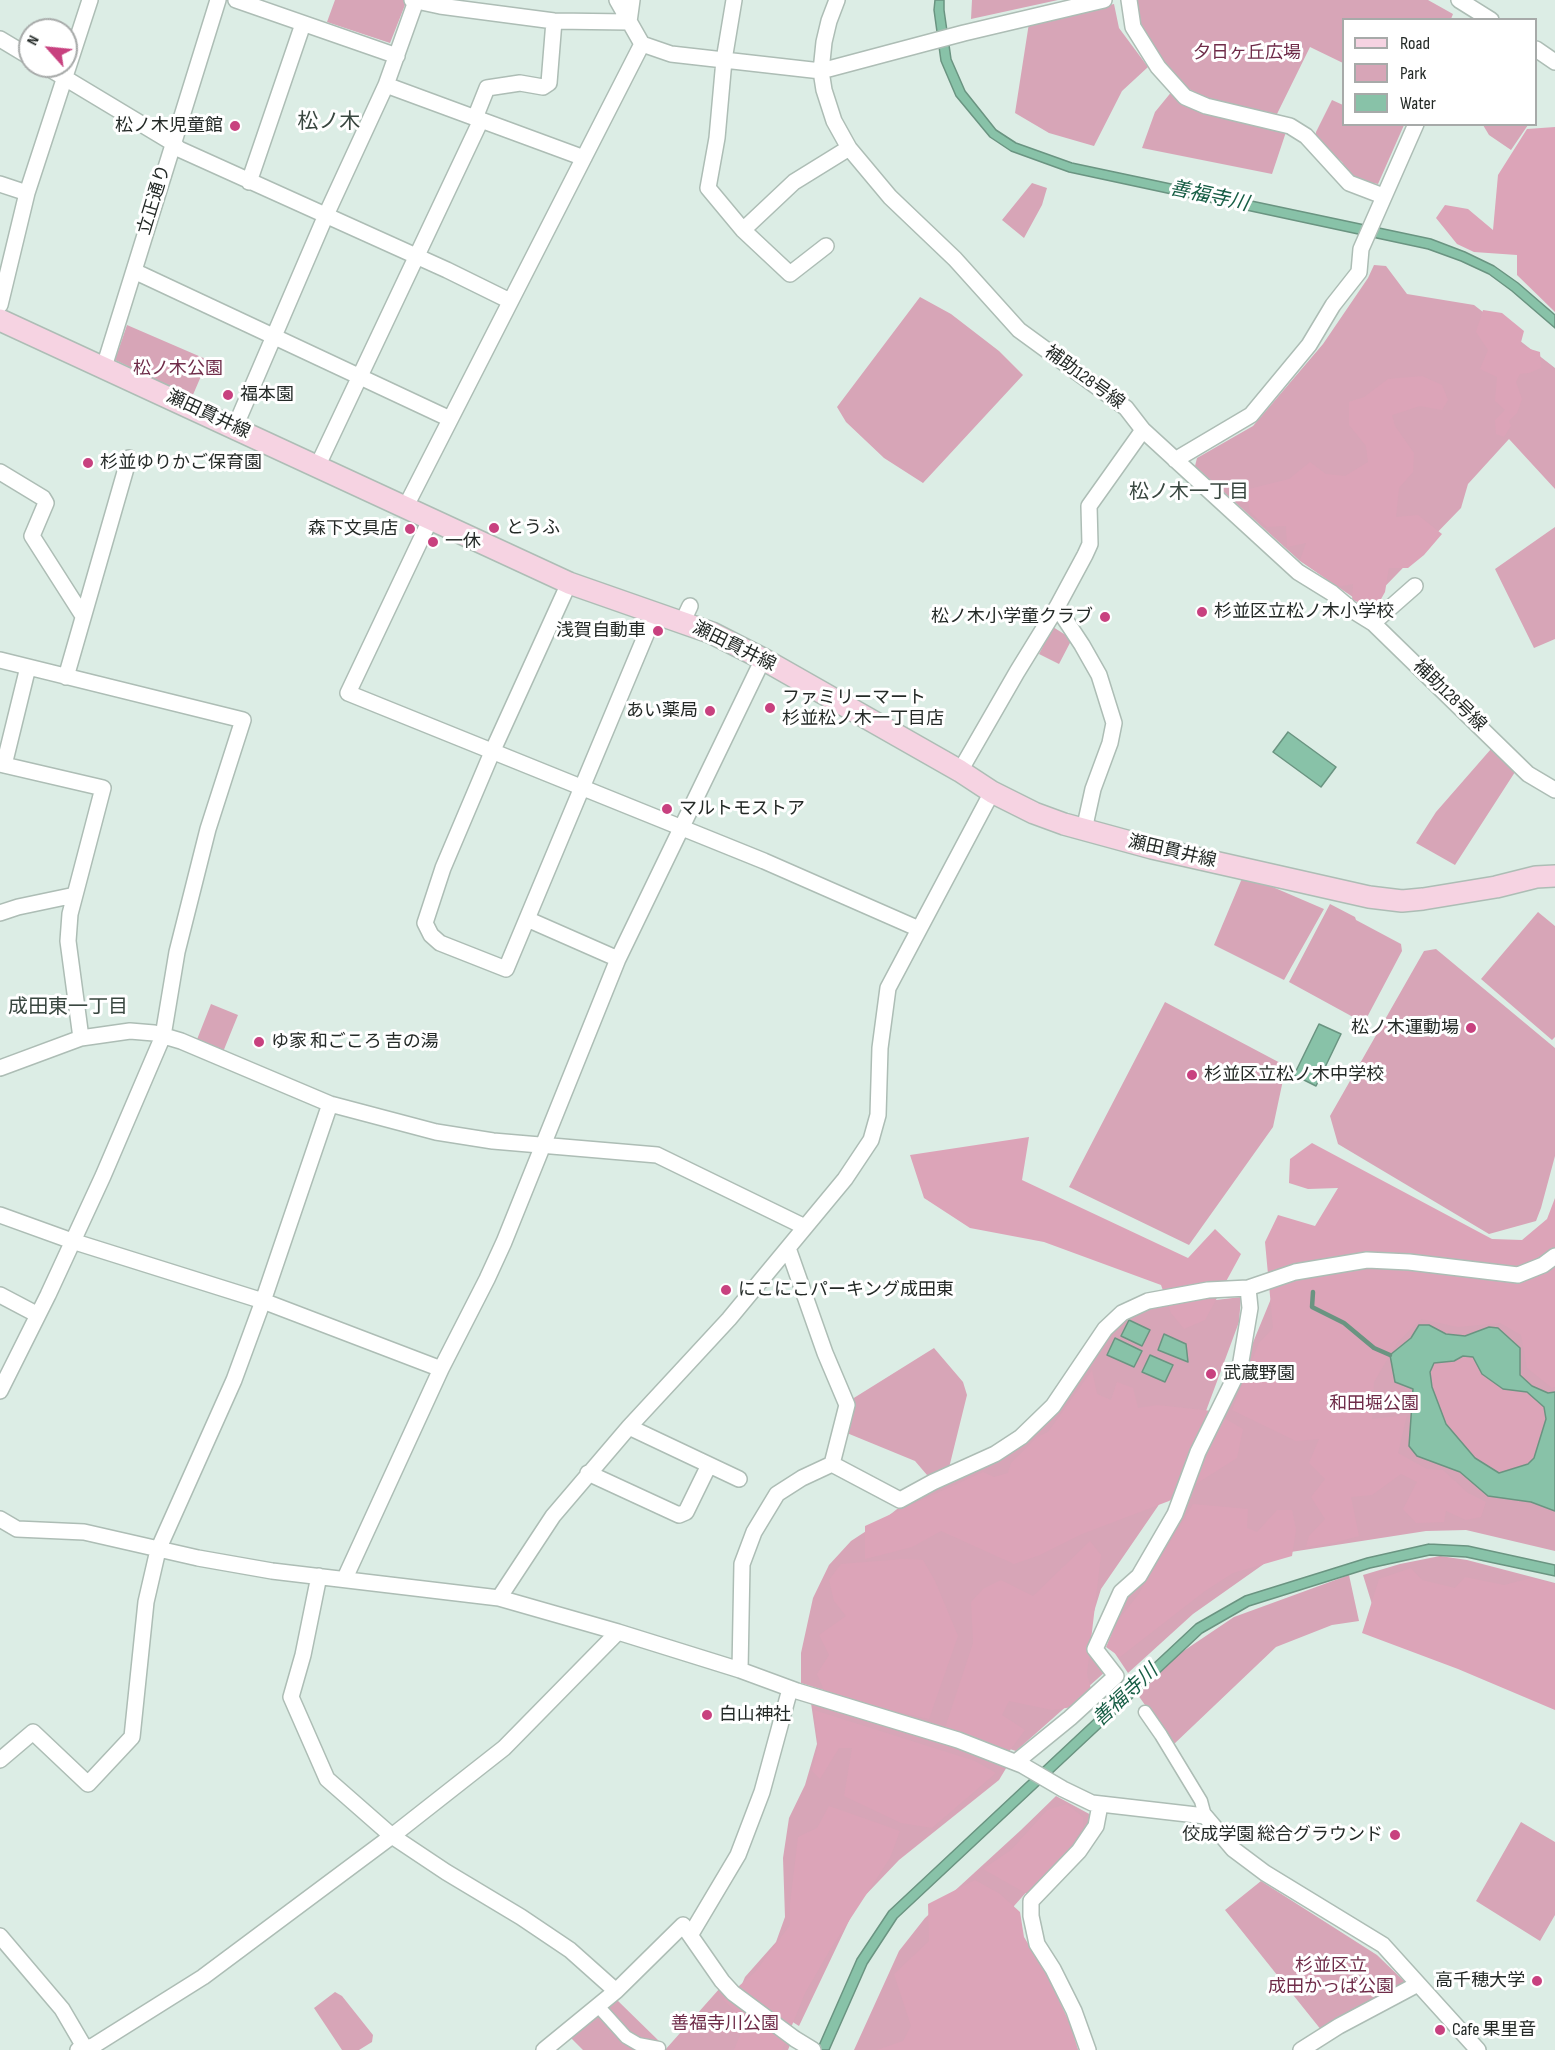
<!DOCTYPE html>
<html>
<head>
<meta charset="utf-8">
<style>
  body { margin:0 }
  #map { position:relative; width:1555px; height:2050px; overflow:hidden; background:#dcede5; font-family:"Sofia Sans Condensed",sans-serif }
  canvas { display:block }
  .legend { position:absolute; left:1342px; top:18px; width:195px; height:108px; box-sizing:border-box; background:#fff; border:2px solid #a7aaa9; margin:0; padding:8px 10px; list-style:none; font-size:18px; color:#242a27 }
  .legend li { display:flex; align-items:center; gap:12px; height:30px }
  .legend b { width:30px; border:2px solid #a7aaa9 }
  .north { position:absolute; left:18px; top:18px; width:60px; height:60px; box-sizing:border-box; background:#fff; border:2px solid #a7aaa9; border-radius:50%; rotate:297deg; font-size:16px; font-weight:700; line-height:24px; text-align:center; color:#242a27 }
  .north::after { content:''; display:block; margin:auto; width:21px; height:27px; background:#c8417f; clip-path:polygon(50% 0,100% 100%,50% 72%,0 100%) }
</style>
</head>
<body>
<div id="map">
<canvas width="1555" height="2050"></canvas>
<ul class="legend">
<li><b style="height:8px;background:#f6d3e2"></b>Road</li>
<li><b style="height:16px;background:#d7a5b7"></b>Park</li>
<li><b style="height:16px;background:#88c2a8"></b>Water</li>
</ul>
<div class="north">N</div>
</div>
<script>
const c = document.querySelector('canvas').getContext('2d');
c.lineJoin = 'round';
function paint(path, color) {
  c.fillStyle = color;
  c.fill(path, 'evenodd');
}
function poly(rows) {
  const path = new Path2D();
  for (const r of rows) {
    path.moveTo(r[0], r[1]);
    for (let i = 2; i < r.length; i += 2) path.lineTo(r[i], r[i + 1]);
  }
  return path;
}
function strokePath(path, color, width, dash) {
  c.strokeStyle = color;
  c.lineWidth = width;
  c.lineCap = dash ? 'butt' : 'round';
  c.setLineDash(dash || []);
  c.stroke(path);
}
function write(font, color, halo, rows, align = 'center') {
  c.font = font + ' "Sofia Sans Condensed","Noto Sans JP",sans-serif';
  c.lineWidth = 6;
  c.setLineDash([]);
  c.textBaseline = 'middle';
  c.strokeStyle = halo;
  c.fillStyle = color;
  for (const [text, x, y, turn = 0] of rows) {
    c.save();
    c.translate(x, y);
    c.rotate((+turn || 0) * Math.PI / 180);
    c.textAlign = isNaN(turn) ? turn : align;
    if (halo) c.strokeText(text, 0, 0);
    c.fillText(text, 0, 0);
    c.restore();
  }
}
paint(poly([
  [335,0,407,0,390,43,327,22],
  [972,0,1058,0,971,19],
  [1138,0,1428,0,1453,14,1451,19,1344,20,1343,63,1310,47,1277,114,1210,100,1185,87,1159,58,1134,10],
  [1114,4,1119,28,1148,67,1122,91,1094,146,1049,133,1015,113,1029,23],
  [1173,90,1286,132,1272,174,1142,148,1155,112],
  [1332,100,1343,105,1344,124,1404,125,1378,184,1352,179,1342,162,1316,140,1316,132],
  [1483,125,1528,125,1511,150,1489,135],
  [1032,183,1047,188,1042,205,1024,238,1002,220],
  [1374,265,1386,266,1407,294,1474,305,1555,368,1555,489,1509,439,1468,484,1461,508,1366,606,1300,561,1195,466,1197,458,1253,426,1323,344,1368,278],
  [920,297,951,314,999,351,1023,375,923,483,884,458,846,422,837,407],
  [127,325,208,360,192,397,115,360],
  [1555,527,1555,639,1534,648,1495,569],
  [1053,627,1072,639,1059,664,1039,654],
  [1491,749,1515,772,1455,865,1416,843,1436,812],
  [1243,876,1254,879,1324,909,1284,980,1214,945],
  [1330,904,1355,917,1356,920,1401,944,1402,951,1364,1023,1289,982],
  [1538,912,1555,926,1555,1037,1552,1040,1481,979],
  [1436,949,1555,1048,1555,1156,1541,1208,1536,1221,1489,1234,1338,1144,1330,1116,1424,951],
  [1165,1002,1286,1066,1273,1127,1189,1245,1069,1187],
  [211,1004,238,1015,223,1052,196,1042],
  [1555,1266,1555,1551,1466,1530,1426,1531,1278,1554,1193,1614,1128,1673,1108,1643,1126,1597,1182,1515,1275,1289],
  [1241,1297,1239,1322,1196,1438,1158,1506,1101,1589,1084,1644,1105,1672,1016,1751,801,1683,801,1653,813,1598,829,1565,851,1541,883,1520,910,1499,1002,1458,1111,1329,1137,1309,1157,1305,1191,1303],
  [934,1348,963,1382,967,1395,947,1476,933,1482,915,1461,842,1431,849,1401],
  [1440,1556,1467,1560,1555,1583,1555,1693,1375,1614,1363,1575,1400,1564],
  [1349,1575,1359,1621,1332,1625,1276,1647,1173,1745,1138,1695,1179,1654,1234,1617],
  [811,1703,876,1720,1008,1765,999,1780,899,1860,857,1904,799,2026,761,2002,739,1991,745,1977,776,1942,785,1917,783,1858,789,1818,805,1785,817,1744],
  [1056,1796,1093,1816,1072,1848,1038,1879,1014,1906,1016,1943,1047,1975,1070,2024,1078,2050,854,2050,899,1951,925,1918,1021,1830],
  [1521,1822,1555,1842,1555,1915,1540,1941,1476,1901],
  [1261,1881,1377,1955,1405,1982,1322,2031,1225,1910],
  [720,1988,755,2012,790,2045,788,2050,665,2050],
  [335,1992,342,1996,373,2035,372,2042,359,2050,342,2050,314,2008],
  [616,1999,660,2042,650,2050,583,2050,570,2037]
]), '#d7a5b7');
paint(poly([
  [1555,127,1555,312,1517,275,1517,255,1474,252,1457,244,1436,218,1445,205,1468,209,1493,230,1498,175,1527,129],
  [1483,310,1502,313,1524,331,1520,346,1540,352,1541,368,1529,373,1520,374,1516,382,1522,399,1517,413,1509,421,1511,426,1504,437,1496,434,1495,420,1505,410,1495,401,1497,377,1480,369,1488,350,1476,332],
  [1422,376,1442,385,1448,400,1442,410,1420,406,1392,415,1395,426,1414,453,1413,472,1399,488,1396,517,1418,515,1442,534,1424,555,1408,568,1389,568,1385,592,1376,608,1352,600,1353,584,1338,587,1300,560,1306,543,1287,547,1286,526,1267,527,1250,512,1245,490,1289,479,1310,462,1326,474,1345,476,1368,462,1366,446,1349,425,1349,402,1364,397,1388,379],
  [1029,1137,1022,1180,1188,1258,1215,1229,1241,1254,1205,1320,1184,1329,1171,1313,1161,1285,1044,1242,970,1228,924,1198,910,1155],
  [1312,1143,1492,1239,1522,1240,1547,1219,1555,1198,1555,1387,1552,1388,1527,1368,1521,1335,1500,1323,1458,1327,1421,1319,1397,1343,1374,1382,1372,1419,1407,1415,1398,1453,1427,1469,1443,1470,1468,1493,1486,1502,1481,1517,1466,1520,1446,1511,1444,1522,1416,1523,1403,1509,1417,1482,1401,1474,1372,1495,1351,1497,1359,1536,1334,1543,1306,1547,1309,1536,1325,1519,1311,1497,1325,1479,1309,1463,1319,1439,1296,1441,1232,1410,1259,1343,1273,1328,1265,1242,1278,1215,1315,1226,1338,1188,1308,1189,1289,1183,1290,1159],
  [1463,1356,1473,1356,1482,1374,1503,1389,1527,1392,1544,1407,1546,1419,1534,1458,1528,1464,1499,1473,1475,1458,1446,1424,1432,1387,1430,1372,1434,1363,1454,1361],
  [1092,1370,1097,1394,1111,1400,1117,1382,1133,1388,1138,1408,1158,1405,1212,1411,1243,1429,1237,1458,1169,1501,1082,1534,1040,1555,1014,1564,941,1531,912,1547,865,1559,865,1526,983,1472,994,1477,1008,1473,1011,1463,1037,1437,1048,1432],
  [1193,1504,1248,1509,1247,1528,1257,1532,1277,1510,1292,1510,1296,1530,1292,1556,1233,1573,1205,1591,1120,1657,1106,1647,1118,1620,1138,1595],
  [1090,1541,1101,1555,1087,1674,1091,1689,1073,1707,1052,1710,1009,1701,1002,1715,1025,1730,1008,1753,944,1731,973,1643,971,1602,983,1589,1001,1580,1033,1596],
  [903,1559,923,1560,935,1581,958,1636,929,1719,826,1695,817,1674,829,1655,819,1635,846,1616,834,1601,829,1580,841,1564],
  [1411,1568,1422,1580,1455,1588,1465,1577,1504,1585,1531,1578,1555,1584,1555,1710,1458,1669,1362,1633,1379,1579],
  [814,1710,975,1761,996,1773,932,1828,901,1823,844,1796,852,1748,839,1748,820,1779,812,1771,818,1746],
  [1067,1804,1083,1817,1083,1827,1057,1867,1029,1895,983,1869,1011,1850,1047,1810],
  [829,1806,900,1831,890,1858,830,1950,805,1993,782,2050,734,2050,742,2030,734,2010,723,2000,755,1972,790,1925,790,1904,798,1837,817,1828],
  [975,1880,1000,1894,1020,1912,1024,1937,1047,1975,1070,2024,1078,2050,877,2050,903,2041,911,2026,894,1974,929,1941,928,1904]
]), '#dca4b8');
const water = poly([
  [935,0,944,0,944,10,951,59,965,91,996,130,1016,143,1072,163,1431,239,1465,252,1494,266,1518,283,1555,315,1555,328,1512,291,1489,274,1461,261,1428,249,1069,172,1011,151,990,137,956,96,941,61,934,10,935,0],
  [1288,732,1336,767,1321,787,1273,752,1288,732],
  [1319,1024,1341,1034,1316,1086,1294,1075,1319,1024],
  [1129,1320,1150,1330,1142,1346,1121,1336,1129,1320],
  [1419,1325,1429,1325,1446,1334,1465,1336,1489,1327,1498,1328,1520,1348,1520,1375,1532,1386,1548,1393,1555,1392,1555,1511,1531,1502,1488,1496,1460,1472,1417,1456,1409,1446,1413,1389,1395,1382,1390,1355,1411,1338,1419,1325],
  [1463,1356,1473,1357,1482,1374,1503,1389,1527,1392,1544,1407,1546,1419,1534,1458,1528,1464,1499,1473,1475,1458,1446,1424,1432,1387,1430,1372,1434,1363,1454,1361,1463,1356],
  [1164,1334,1186,1344,1188,1362,1158,1350,1164,1334],
  [1115,1338,1142,1351,1134,1367,1107,1355,1115,1338],
  [1150,1355,1173,1365,1165,1382,1142,1372,1150,1355],
  [1429,1544,1468,1546,1555,1565,1555,1576,1466,1557,1430,1555,1370,1568,1249,1606,1202,1633,897,1918,867,1964,829,2050,817,2050,857,1959,889,1911,1196,1624,1245,1596,1367,1558,1429,1544]
]);
paint(water, '#88c2a8');
strokePath(water, '#6a9481', 1.5);
strokePath(poly([
  [1313,1292,1312,1307,1344,1323,1374,1348,1390,1355]
]), '#6a9481', 4.5);
const pedestrian = poly([
  [1145,1712,1161,1735,1201,1801,1205,1816],
  [598,2006,626,2037,638,2044,659,2048]
]);
const minor = poly([
  [236,0,397,56],
  [412,0,440,6,554,21,629,22],
  [617,0,642,44,671,54,821,71,964,33,1104,0],
  [734,0,724,60,717,138,708,188,743,230,790,274,826,246],
  [837,0,829,21,824,42,821,71,824,90,834,121,849,148,890,197,955,259,1019,330,1126,408,1143,430,1298,572,1332,593,1352,610,1373,623,1528,774,1555,790],
  [1129,0,1133,27,1158,67,1185,97,1206,106,1290,126,1306,136,1349,183,1383,196],
  [1459,0,1491,20],
  [629,22,632,0],
  [0,39,30,57],
  [1536,49,1555,62],
  [45,66,173,143,179,149,447,270,510,301],
  [386,85,584,158],
  [475,118,487,88,520,83,543,87,549,83,554,21],
  [249,182,303,24],
  [0,184,27,193],
  [743,230,794,182,849,148],
  [134,271,450,419],
  [0,305,27,193,90,0],
  [104,367,218,0],
  [235,427,326,215,386,85,416,1],
  [1175,460,1251,415,1309,345,1333,305,1359,272,1361,249,1416,124],
  [317,467,481,120],
  [0,472,43,498,46,503,32,536,83,616],
  [406,506,642,44],
  [431,518,348,693,764,861,919,929],
  [569,583,493,750,443,868,425,923,431,935,440,943,506,969,655,613],
  [1057,607,1082,645,1099,675,1114,723,1110,743,1093,789,1084,830],
  [682,623,690,606],
  [1373,623,1415,586],
  [0,660,243,720,208,829,177,952,163,1036,103,1176,48,1295,0,1391],
  [66,677,129,458],
  [0,764,103,788,70,914,68,941,81,1038],
  [4,765,28,667],
  [960,771,1017,672,1057,607,1085,555,1090,544,1089,506,1143,430],
  [0,913,18,907,75,895],
  [527,919,618,959],
  [0,1068,81,1038,130,1031,154,1033,181,1041,330,1104,436,1132,493,1141,657,1155,805,1227],
  [0,1215,72,1241,263,1301,441,1369],
  [0,1295,38,1315],
  [629,1427,739,1479],
  [832,1464,900,1500,933,1482,995,1454,1021,1437,1053,1406,1105,1329,1122,1313,1148,1301,1208,1290,1248,1288,1295,1272,1367,1260,1409,1262,1518,1275,1543,1265,1555,1256],
  [588,1473,679,1515,686,1512,709,1465],
  [0,1519,17,1529,84,1532,198,1558,272,1571,499,1598,618,1632,740,1670,797,1691,958,1740,1022,1765,1063,1789,1092,1803,1205,1816,1233,1849,1265,1873,1383,1945,1478,2050],
  [319,1576,303,1655,291,1697,327,1779,392,1836,446,1872,521,1917,570,1950,616,1991],
  [345,1578,441,1369,487,1279,504,1242,618,959,763,659],
  [499,1598,553,1516,629,1427,729,1319,845,1179,871,1140,878,1115,880,1048,888,988,992,792],
  [740,1670,742,1564,754,1532,777,1494,802,1478,832,1464,847,1405,825,1353,788,1248],
  [0,1760,33,1732,88,1784,132,1737,146,1602,158,1550,234,1380,263,1301,330,1104],
  [1016,1762,1070,1718,1116,1676,1095,1649,1121,1592,1139,1576,1175,1514,1198,1452,1240,1367,1250,1308,1248,1288],
  [691,1934,738,1855,762,1792,790,1689],
  [0,1936,62,2009,86,2050],
  [78,2050,93,2046,203,1977,392,1836,504,1748,618,1632],
  [544,2050,616,1991,683,1925,722,1981,733,1993,795,2039,813,2050],
  [1088,2050,1074,2011,1053,1969,1037,1944,1031,1916,1031,1901,1079,1851,1096,1826,1100,1805],
  [1301,2050,1339,2026,1418,1984]
]);
const secondary = poly([
  [0,320,569,583,712,633,763,659,960,771,992,792,1034,813,1064,824,1152,848,1369,897,1402,901,1423,899,1496,887,1536,877,1555,876]
]);
strokePath(pedestrian, '#adbdb5', 15);
strokePath(minor, '#adbdb5', 18);
strokePath(secondary, '#adbdb5', 24);
strokePath(pedestrian, '#fff', 12);
strokePath(minor, '#fff', 15);
strokePath(secondary, '#f6d3e2', 21);
for (const [x, y, r, color] of [
  [235,126,6,"#c8417f"],
  [228,395,6,"#c8417f"],
  [88,463,6,"#c8417f"],
  [494,528,6,"#c8417f"],
  [410,529,6,"#c8417f"],
  [433,542,6,"#c8417f"],
  [1202,612,6,"#c8417f"],
  [1105,617,6,"#c8417f"],
  [658,631,6,"#c8417f"],
  [770,708,6,"#c8417f"],
  [710,711,6,"#c8417f"],
  [667,809,6,"#c8417f"],
  [1471,1028,6,"#c8417f"],
  [259,1042,6,"#c8417f"],
  [1192,1075,6,"#c8417f"],
  [726,1290,6,"#c8417f"],
  [1211,1374,6,"#c8417f"],
  [707,1715,6,"#c8417f"],
  [1395,1835,6,"#c8417f"],
  [1537,1981,6,"#c8417f"],
  [1440,2030,6,"#c8417f"]
]) {
  const dot = new Path2D();
  dot.arc(x, y, r, 0, 2 * Math.PI);
  c.fillStyle = color;
  c.fill(dot);
  strokePath(dot, '#fff', 2);
}
write('18px', '#6f2c49', '#fff', [
  ["夕日ヶ丘広場",1247,53],
  ["松ノ木公園",178,369],
  ["和田堀公園",1374,1404],
  ["杉並区立",1331,1966],
  ["成田かっぱ公園",1331,1987],
  ["善福寺川公園",725,2024]
]);
write('18px', '#242a27', '#fff', [
  ["松ノ木児童館",223,126,"right"],
  ["福本園",240,395],
  ["杉並ゆりかご保育園",100,463],
  ["とうふ",506,528],
  ["森下文具店",398,529,"right"],
  ["一休",445,542],
  ["杉並区立松ノ木小学校",1214,612],
  ["松ノ木小学童クラブ",1093,617,"right"],
  ["浅賀自動車",646,631,"right"],
  ["ファミリーマート",782,698],
  ["杉並松ノ木一丁目店",782,719],
  ["あい薬局",698,711,"right"],
  ["マルトモストア",679,809],
  ["松ノ木運動場",1459,1028,"right"],
  ["ゆ家 和ごころ 吉の湯",271,1042],
  ["杉並区立松ノ木中学校",1204,1075],
  ["にこにこパーキング成田東",738,1290],
  ["武蔵野園",1223,1374],
  ["白山神社",719,1715],
  ["佼成学園 総合グラウンド",1383,1835,"right"],
  ["高千穂大学",1525,1981,"right"],
  ["Cafe 果里音",1452,2030]
], 'left');
write('18px', '#242a27', '#fff', [
  ["立正通り",155,200,-73],
  ["補助128号線",1084,378,36],
  ["瀬田貫井線",208,415,25],
  ["瀬田貫井線",734,647,26],
  ["補助128号線",1449,696,44],
  ["瀬田貫井線",1172,852,13]
]);
write('italic 20px', '#175e45', '#fff', [
  ["善福寺川",1209,197,12],
  ["善福寺川",1126,1696,-43]
]);
write('20px', '#394740', '#fff', [
  ["松ノ木一丁目",1189,493],
  ["成田東一丁目",68,1008]
]);
write('21px', '#394740', '#fff', [
  ["松ノ木",329,123]
]);
</script>
</body>
</html>
